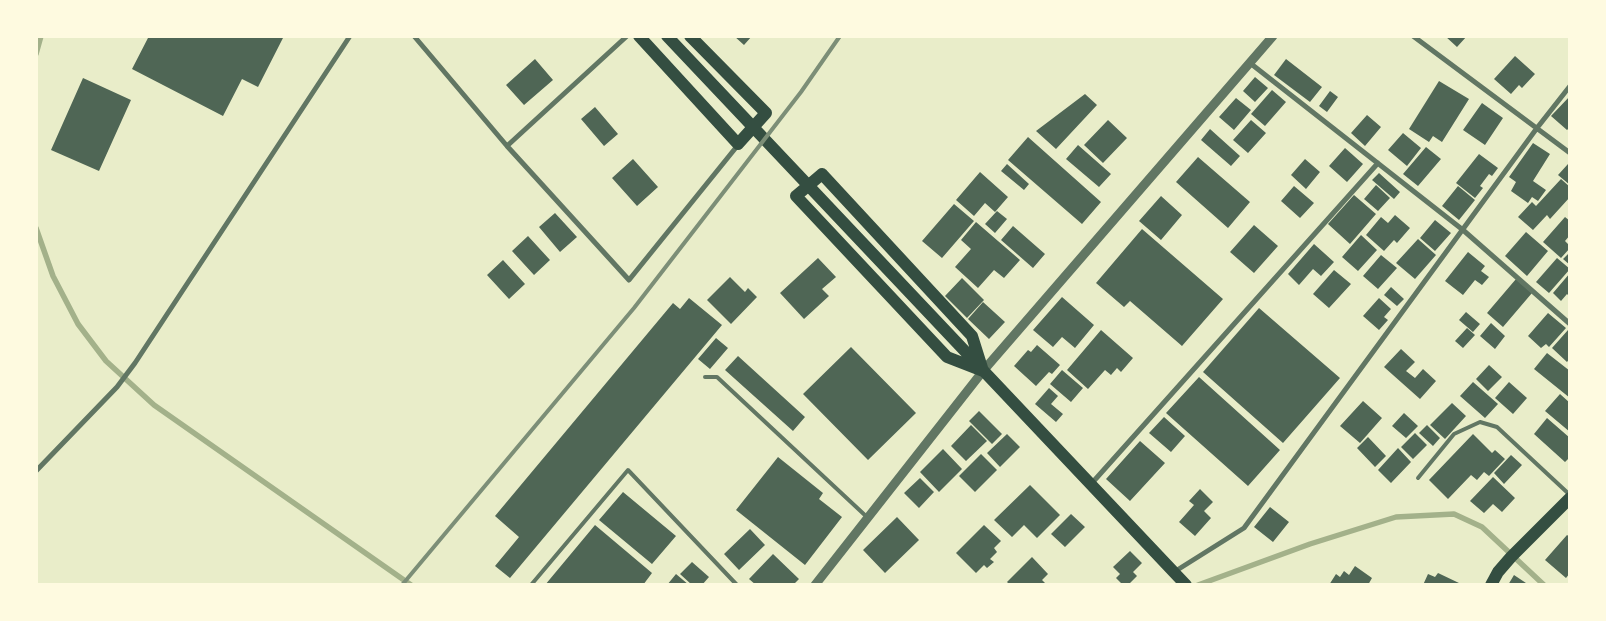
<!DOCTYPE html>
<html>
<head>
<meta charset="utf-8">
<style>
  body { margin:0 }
  #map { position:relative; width:1606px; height:621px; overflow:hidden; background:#e9edc9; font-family:Ubuntu,sans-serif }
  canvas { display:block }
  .frame { position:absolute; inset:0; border:38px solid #fefae0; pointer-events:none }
</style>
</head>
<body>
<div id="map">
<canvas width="1606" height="621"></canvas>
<div class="frame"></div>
</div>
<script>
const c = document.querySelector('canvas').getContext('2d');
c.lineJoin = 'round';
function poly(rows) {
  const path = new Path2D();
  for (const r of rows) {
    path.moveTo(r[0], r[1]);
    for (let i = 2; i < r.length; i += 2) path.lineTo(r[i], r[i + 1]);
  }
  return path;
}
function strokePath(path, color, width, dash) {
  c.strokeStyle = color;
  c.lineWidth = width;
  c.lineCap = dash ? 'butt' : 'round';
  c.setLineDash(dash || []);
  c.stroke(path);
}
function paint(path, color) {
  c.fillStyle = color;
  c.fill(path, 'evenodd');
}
strokePath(poly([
  [36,54,41,36],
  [36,228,53,276,78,324,106,361,154,405,411,585],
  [1198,585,1310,544,1396,517,1454,514,1482,527,1544,585]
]), '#a3b18a', 5.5);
paint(poly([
  [149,36,284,36,258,87,242,79,223,116,132,69],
  [734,36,752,36,744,45],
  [1445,36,1467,36,1457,47],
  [1515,56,1535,74,1522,88,1519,85,1511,94,1494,79],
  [535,59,553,80,524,105,506,85],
  [1286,59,1322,87,1310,102,1274,75],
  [1255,77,1268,88,1255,102,1243,91],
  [83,78,131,100,99,171,51,150],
  [1439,81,1469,99,1442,142,1433,136,1429,142,1409,129],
  [1272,90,1286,102,1265,126,1251,114],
  [1330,91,1338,97,1327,112,1319,106],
  [1085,94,1097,105,1056,149,1036,131],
  [1570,96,1570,127,1567,130,1551,116],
  [1236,98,1251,110,1234,130,1219,117],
  [1482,103,1503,118,1485,145,1463,130],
  [595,107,618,134,604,146,581,119],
  [1367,115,1381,127,1365,146,1351,133],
  [1108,120,1127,138,1103,163,1084,145],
  [1251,120,1266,133,1248,153,1233,140],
  [1210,129,1240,156,1231,166,1201,140],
  [1403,133,1421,148,1407,166,1388,150],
  [1028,137,1101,202,1082,224,1008,160],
  [1533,143,1550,154,1533,181,1546,190,1538,201,1532,197,1528,203,1511,191,1516,182,1509,177],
  [1078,145,1111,174,1099,187,1066,159],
  [1426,147,1441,159,1418,186,1403,174],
  [1345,148,1363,164,1347,182,1329,166],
  [1479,154,1498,168,1492,176,1489,174,1480,186,1483,188,1475,198,1456,183],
  [1198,157,1250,202,1228,228,1176,182],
  [633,159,658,187,637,206,612,178],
  [1305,159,1320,172,1306,189,1291,175],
  [1007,164,1029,184,1024,190,1001,171],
  [1568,164,1570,165,1570,185,1558,175],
  [980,172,1008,197,995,212,985,203,974,216,956,200],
  [1379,173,1400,192,1394,199,1372,180],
  [1561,179,1570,187,1570,197,1550,219,1547,215,1533,230,1518,217,1532,202,1536,206],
  [1376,185,1390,198,1378,211,1364,199],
  [1294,186,1314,203,1300,218,1281,201],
  [1458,186,1475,200,1459,220,1442,206],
  [1354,195,1376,214,1350,244,1328,224],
  [1161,196,1182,215,1161,240,1139,221],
  [954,204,974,221,942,258,922,241],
  [997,211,1007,219,995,233,985,224],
  [555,213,577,237,560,252,539,227],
  [1395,215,1410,228,1397,243,1394,240,1384,251,1366,235,1381,217,1388,223],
  [1565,217,1570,221,1570,235,1565,241,1570,246,1570,248,1561,258,1543,242],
  [1435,220,1451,233,1435,251,1420,238],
  [976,222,1020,260,1004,278,994,270,978,288,955,267,971,249,961,240],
  [1254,225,1278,246,1254,273,1230,252],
  [1013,226,1045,254,1033,268,1001,240],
  [1142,229,1223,299,1182,346,1130,301,1124,307,1096,283],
  [1526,232,1548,251,1527,276,1505,256],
  [1361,235,1377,250,1358,271,1342,257],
  [528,236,550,260,534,275,512,251],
  [1418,239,1436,255,1415,279,1396,263],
  [1314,244,1334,262,1321,276,1313,269,1299,285,1288,274],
  [1468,252,1485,266,1481,271,1489,277,1482,285,1475,280,1463,295,1445,281],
  [1570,252,1570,265,1563,259],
  [1381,255,1397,268,1378,289,1363,276],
  [818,258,836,277,822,289,829,296,804,319,780,293],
  [1557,258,1570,269,1549,293,1536,282],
  [503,260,525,284,509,299,487,275],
  [1334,270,1351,284,1329,308,1313,294],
  [1570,273,1570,297,1567,294,1561,301,1553,293],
  [730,277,745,292,748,288,757,297,731,324,707,300],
  [962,278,984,300,967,318,945,296],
  [1516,279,1532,293,1503,327,1487,313],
  [1391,287,1404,299,1397,306,1384,295],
  [1062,297,1094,325,1075,348,1062,337,1053,347,1033,330],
  [689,298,722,325,510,578,495,566,519,537,495,516,673,303,680,309],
  [1379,298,1391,309,1384,317,1388,320,1379,330,1363,316],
  [983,302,1005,322,989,339,968,319],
  [1259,308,1340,378,1283,443,1203,372],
  [1466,312,1480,324,1473,332,1459,320],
  [1548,313,1566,328,1549,347,1546,344,1541,348,1528,336],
  [1491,323,1505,336,1495,349,1480,336],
  [1467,328,1475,335,1463,348,1455,341],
  [1101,330,1133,358,1121,372,1117,368,1111,375,1105,370,1088,389,1067,370],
  [1568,330,1570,332,1570,358,1567,362,1552,348],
  [716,338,728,348,710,369,698,359],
  [1037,345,1060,365,1052,374,1049,372,1036,386,1014,366,1028,350,1031,352],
  [851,347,916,413,868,460,803,394],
  [1401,349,1415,362,1406,371,1415,378,1423,369,1436,381,1420,399,1384,367],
  [1547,353,1570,371,1570,398,1534,369],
  [738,356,805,417,793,431,725,370],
  [1489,365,1502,377,1488,391,1476,379],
  [1062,370,1083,388,1071,402,1050,384],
  [1199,377,1280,450,1248,486,1166,413],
  [1473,382,1498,404,1485,418,1460,396],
  [1509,382,1527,398,1513,414,1495,398],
  [1049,388,1058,396,1051,404,1063,414,1056,422,1035,404],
  [1560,394,1570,403,1570,432,1545,411],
  [1363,401,1382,418,1360,443,1340,426],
  [1452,403,1466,416,1445,439,1430,425],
  [979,411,1002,434,992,444,969,421],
  [1404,413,1418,426,1406,438,1392,426],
  [1164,417,1185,436,1171,452,1149,433],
  [1547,418,1570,438,1570,457,1565,462,1534,434],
  [971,425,987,441,966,461,951,446],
  [1427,425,1440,438,1433,446,1419,433],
  [1415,433,1427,445,1413,459,1401,447],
  [1007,434,1020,447,1000,467,987,453],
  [1473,434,1492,453,1495,450,1505,459,1489,476,1484,472,1477,480,1471,475,1448,499,1429,480],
  [1368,437,1386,456,1375,467,1357,448],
  [1140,441,1165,463,1130,501,1106,479],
  [1398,448,1411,462,1391,483,1378,470],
  [943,449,962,469,939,492,920,472],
  [981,454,997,470,975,492,959,476],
  [1511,455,1522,465,1504,484,1494,473],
  [778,457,823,493,819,499,842,517,805,565,736,510],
  [1493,477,1515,498,1502,512,1493,504,1484,513,1470,501],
  [920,478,934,492,919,508,904,493],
  [1030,485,1060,515,1037,538,1024,525,1012,537,994,520],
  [1200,489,1213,502,1204,511,1211,518,1195,536,1179,522,1194,505,1189,501],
  [623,492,676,536,652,564,599,520],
  [1270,507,1289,522,1273,542,1254,527],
  [1071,514,1085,527,1065,547,1051,534],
  [897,517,919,540,885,573,863,550],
  [595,525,652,573,643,585,545,585],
  [984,525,1001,541,994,548,997,552,990,559,994,562,987,568,984,565,976,573,956,553],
  [750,529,765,545,739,570,724,554],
  [1567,535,1570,537,1570,573,1566,578,1545,560],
  [1130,551,1142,563,1133,572,1137,576,1128,585,1123,585,1116,578,1120,574,1113,567],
  [773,554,799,579,793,585,756,585,749,579],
  [1032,557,1048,574,1042,580,1046,584,1010,585,1007,582],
  [692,562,709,577,702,585,692,585,680,574],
  [1355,566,1372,578,1368,585,1329,585,1336,574,1340,577,1344,571,1349,575],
  [1438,573,1459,583,1458,585,1423,585,1428,574,1435,577],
  [676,574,689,585,667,585],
  [1514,575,1529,585,1508,585]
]), '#4f6655');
strokePath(poly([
  [705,377,717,377,868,518],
  [1418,478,1454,434,1480,422,1497,427,1570,495],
  [531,585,628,470,737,585]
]), '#617663', 4);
strokePath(poly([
  [414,36,507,146,629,280,738,145],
  [1413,36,1570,153],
  [1250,63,1463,230,1570,324],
  [507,146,627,36],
  [36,471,117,387,135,363,350,36],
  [1092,483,1378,163],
  [1174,572,1244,528,1537,128,1570,86]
]), '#617663', 5);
strokePath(poly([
  [815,585,983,371,1273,36]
]), '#617663', 9);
strokePath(poly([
  [639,36,738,144,766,113,690,36],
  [667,36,1186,585],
  [822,174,972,336,983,371,947,357,796,196,822,174],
  [1491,585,1498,572,1511,557,1570,498]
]), '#344e41', 12);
strokePath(poly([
  [402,585,634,308,801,92,840,36]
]), '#7c8e77', 4);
</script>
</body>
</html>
